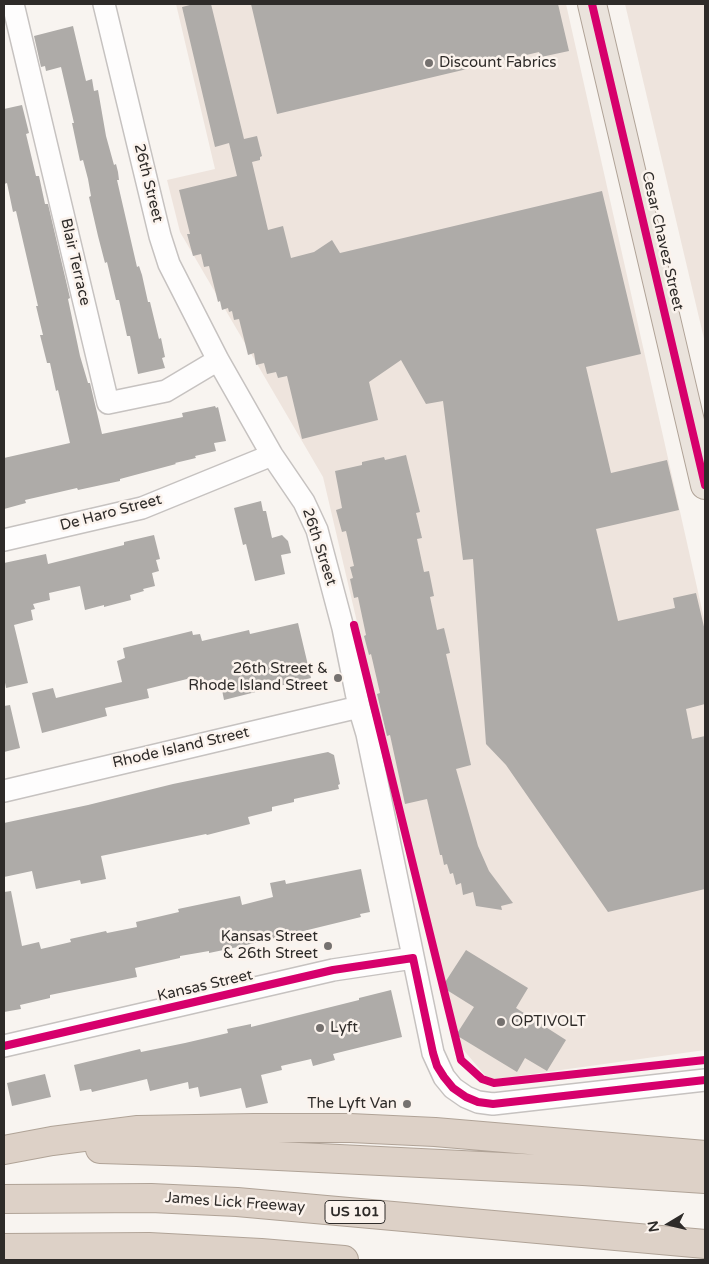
<!DOCTYPE html>
<html>
<head>
<meta charset="utf-8">
<style>
  body { margin:0 }
  #map { position:relative; width:709px; height:1264px; overflow:hidden; background:#f8f4f0; font-family:"Varela Round",sans-serif }
  canvas { display:block }
  .frame { position:absolute; inset:0; border:5px solid #2e2b29; pointer-events:none }
  .north { position:absolute; left:644px; top:1199px; width:50px; height:50px; -webkit-text-stroke:4px #fbf3ed; paint-order:stroke; rotate:261deg; font-size:14px; font-weight:700; line-height:20px; text-align:center; color:#2e2b29 }
  .north::after { content:''; display:block; margin:auto; width:18px; height:22px; background:#2e2b29; clip-path:polygon(50% 0,100% 100%,50% 72%,0 100%) }
</style>
</head>
<body>
<div id="map">
<canvas width="709" height="1264"></canvas>
<div class="frame"></div>
<div class="north">N</div>
</div>
<script>
const c = document.querySelector('canvas').getContext('2d');
c.lineJoin = 'round';
function paint(path, color) {
  c.fillStyle = color;
  c.fill(path, 'evenodd');
}
function poly(rows) {
  const path = new Path2D();
  for (const r of rows) {
    path.moveTo(r[0], r[1]);
    for (let i = 2; i < r.length; i += 2) path.lineTo(r[i], r[i + 1]);
  }
  return path;
}
function strokePath(path, color, width, dash) {
  c.strokeStyle = color;
  c.lineWidth = width;
  c.lineCap = dash ? 'butt' : 'round';
  c.setLineDash(dash || []);
  c.stroke(path);
}
function write(font, color, halo, rows, align = 'center') {
  c.font = font + ' "Varela Round",sans-serif';
  c.lineWidth = 5;
  c.setLineDash([]);
  c.textBaseline = 'middle';
  c.strokeStyle = halo;
  c.fillStyle = color;
  for (const [text, x, y, turn = 0] of rows) {
    c.save();
    c.translate(x, y);
    c.rotate((+turn || 0) * Math.PI / 180);
    c.textAlign = isNaN(turn) ? turn : align;
    if (halo) c.strokeText(text, 0, 0);
    c.fillText(text, 0, 0);
    c.restore();
  }
}
paint(poly([
  [176,4,566,4,705,623,705,1050,489,1080,455,1040,323,477,180,232,167,180,215,169],
  [625,4,705,4,705,343]
]), '#eee4dd');
paint(poly([
  [194,4,211,4,244,139,257,136,262,156,260,157,260,160,252,162,268,230,283,226,291,258,314,252,332,240,340,253,602,191,641,354,586,367,611,473,667,460,679,510,596,529,618,621,675,608,673,598,696,593,705,631,705,704,686,709,692,739,705,736,705,889,608,912,506,765,486,744,473,559,463,560,443,401,426,404,401,360,369,382,378,420,302,439,287,376,278,378,276,372,267,374,264,363,256,365,254,353,248,355,239,319,234,320,232,311,229,312,228,308,222,310,220,301,218,302,209,266,204,267,201,254,193,256,187,234,190,234,179,190,237,176,229,143,215,147,182,7],
  [251,4,558,4,569,51,541,57,539,52,277,114],
  [73,26,86,81,92,79,94,91,98,90,106,136,114,165,116,164,118,172,119,180,117,180,137,267,139,266,142,275,148,302,150,302,159,339,161,338,165,357,162,358,165,368,138,374,130,336,127,336,119,300,116,300,107,262,105,263,98,236,89,197,91,196,88,179,83,160,80,161,72,123,74,123,61,67,46,71,45,66,41,67,34,36],
  [22,105,29,133,26,134,36,176,39,176,45,204,48,204,70,298,68,299,80,356,88,383,90,383,102,434,183,417,182,413,215,406,216,408,218,407,226,441,214,443,216,451,195,456,196,458,175,463,176,464,120,479,120,481,78,490,77,488,25,500,26,503,4,509,4,458,70,443,58,390,56,391,50,363,47,363,40,335,43,335,36,306,38,306,16,211,13,212,7,183,4,184,4,109],
  [406,455,420,512,416,513,422,538,417,539,424,572,429,571,434,596,430,597,437,630,444,628,450,653,446,654,471,765,456,769,478,846,489,871,513,903,501,906,502,910,476,906,473,892,463,895,461,883,456,885,453,873,450,874,447,864,444,865,442,855,440,855,427,799,405,804,390,735,387,736,377,694,380,693,371,654,369,655,364,636,366,635,358,597,354,598,350,579,353,578,350,567,354,566,346,531,342,532,336,510,342,508,335,471,362,465,362,462,384,457,385,460],
  [261,501,263,511,266,511,272,538,282,535,288,541,291,553,281,555,285,574,255,581,246,544,243,545,234,508],
  [154,535,160,559,156,560,159,571,152,573,155,586,143,589,144,591,130,595,131,600,104,607,104,605,85,610,80,586,49,593,50,600,33,604,35,609,31,610,33,620,14,625,28,683,6,688,4,677,4,563,46,554,48,564,124,545,124,542],
  [298,623,311,678,224,700,220,680,215,681,214,679,192,685,191,678,147,689,149,698,105,708,107,716,42,733,32,693,53,688,56,698,122,682,117,661,125,658,123,648,192,631,193,635,200,634,202,641,249,630,250,634],
  [10,705,20,748,4,752,4,706],
  [328,752,334,755,340,784,338,785,339,789,294,799,294,802,272,807,272,811,248,817,250,824,207,835,206,834,101,856,106,879,81,884,80,880,36,889,32,871,4,877,4,823,88,805,173,784],
  [361,869,370,912,360,914,361,917,238,947,209,953,209,951,180,956,180,958,135,968,137,977,50,995,50,998,20,1005,21,1009,4,1012,4,892,11,891,22,946,39,942,41,949,71,942,70,939,106,931,107,933,137,927,136,922,179,912,178,909,240,896,242,905,273,897,270,883,285,880,286,884],
  [466,950,528,988,516,1008,566,1040,547,1071,525,1058,517,1072,456,1035,474,1007,442,987],
  [391,990,402,1037,333,1054,335,1060,313,1066,311,1059,281,1066,282,1070,261,1075,268,1103,246,1108,241,1088,200,1097,198,1087,189,1089,188,1082,150,1091,147,1079,92,1092,91,1089,80,1091,74,1065,140,1049,141,1052,185,1043,228,1033,227,1029,251,1024,251,1027,359,1000,359,998],
  [45,1074,51,1097,12,1106,7,1083]
]), '#aeaba8');
const street = poly([
  [13,4,108,403,166,391,218,360],
  [104,4,160,236,169,264,218,360,272,455,304,502,317,530,343,628,359,707,367,734,433,1053,444,1077,453,1088,466,1097,478,1102,493,1104,705,1080],
  [4,540,142,508,272,455],
  [4,791,359,707],
  [4,1046,333,970,413,958]
]);
const primary = poly([
  [592,4,705,485]
]);
const highway = poly([
  [100,1149,197,1152,583,1171,705,1179],
  [4,1150,52,1141,138,1130,254,1128,350,1128,435,1132,705,1155],
  [4,1199,151,1198,237,1202,705,1244],
  [4,1248,149,1247,261,1253,344,1260]
]);
strokePath(street, '#c6c2c0', 24);
strokePath(primary, '#b0a397', 30);
strokePath(highway, '#b0a397', 30);
strokePath(street, '#fefdfd', 21);
strokePath(primary, '#eae3dc', 28);
strokePath(highway, '#ddd1c7', 28);
strokePath(poly([
  [592,4,705,485],
  [354,625,461,1060,482,1079,494,1083,705,1060],
  [4,1046,333,970,413,958,433,1053,437,1066,444,1077,453,1088,466,1097,478,1102,493,1104,705,1080]
]), '#d6006c', 8);
for (const [x, y, r, color] of [
  [429,63,5,"#75716f"],
  [338,678,5,"#75716f"],
  [328,946,5,"#75716f"],
  [501,1022,5,"#75716f"],
  [320,1028,5,"#75716f"],
  [407,1104,5,"#75716f"]
]) {
  const dot = new Path2D();
  dot.arc(x, y, r, 0, 2 * Math.PI);
  c.fillStyle = color;
  c.fill(dot);
  strokePath(dot, '#fbf3ed', 2);
}
for (const [x, y, w] of [
  [355,1212,60]
]) {
  const box = new Path2D();
  box.roundRect(x - w / 2, y - 11.5, w, 23, 4);
  c.fillStyle = '#fbf3ed';
  c.fill(box);
  strokePath(box, '#2e2b29', 1);
}
write('bold 14px', '#2e2b29', null, [
  ["US 101",355,1212]
]);
write('15px', '#2e2b29', '#fbf3ed', [
  ["Discount Fabrics",439,63],
  ["26th Street &",328,669,"right"],
  ["Rhode Island Street",328,686,"right"],
  ["Kansas Street",318,937,"right"],
  ["& 26th Street",318,954,"right"],
  ["OPTIVOLT",511,1022],
  ["Lyft",330,1028],
  ["The Lyft Van",397,1104,"right"]
], 'left');
write('15px', '#2e2b29', '#fbf3ed', [
  ["26th Street",148,183,76],
  ["Cesar Chavez Street",662,241,77],
  ["Blair Terrace",75,262,77],
  ["De Haro Street",111,513,-15],
  ["26th Street",319,547,72],
  ["Rhode Island Street",181,748,-13],
  ["Kansas Street",205,986,-13],
  ["James Lick Freeway",235,1203,4]
]);
</script>
</body>
</html>
